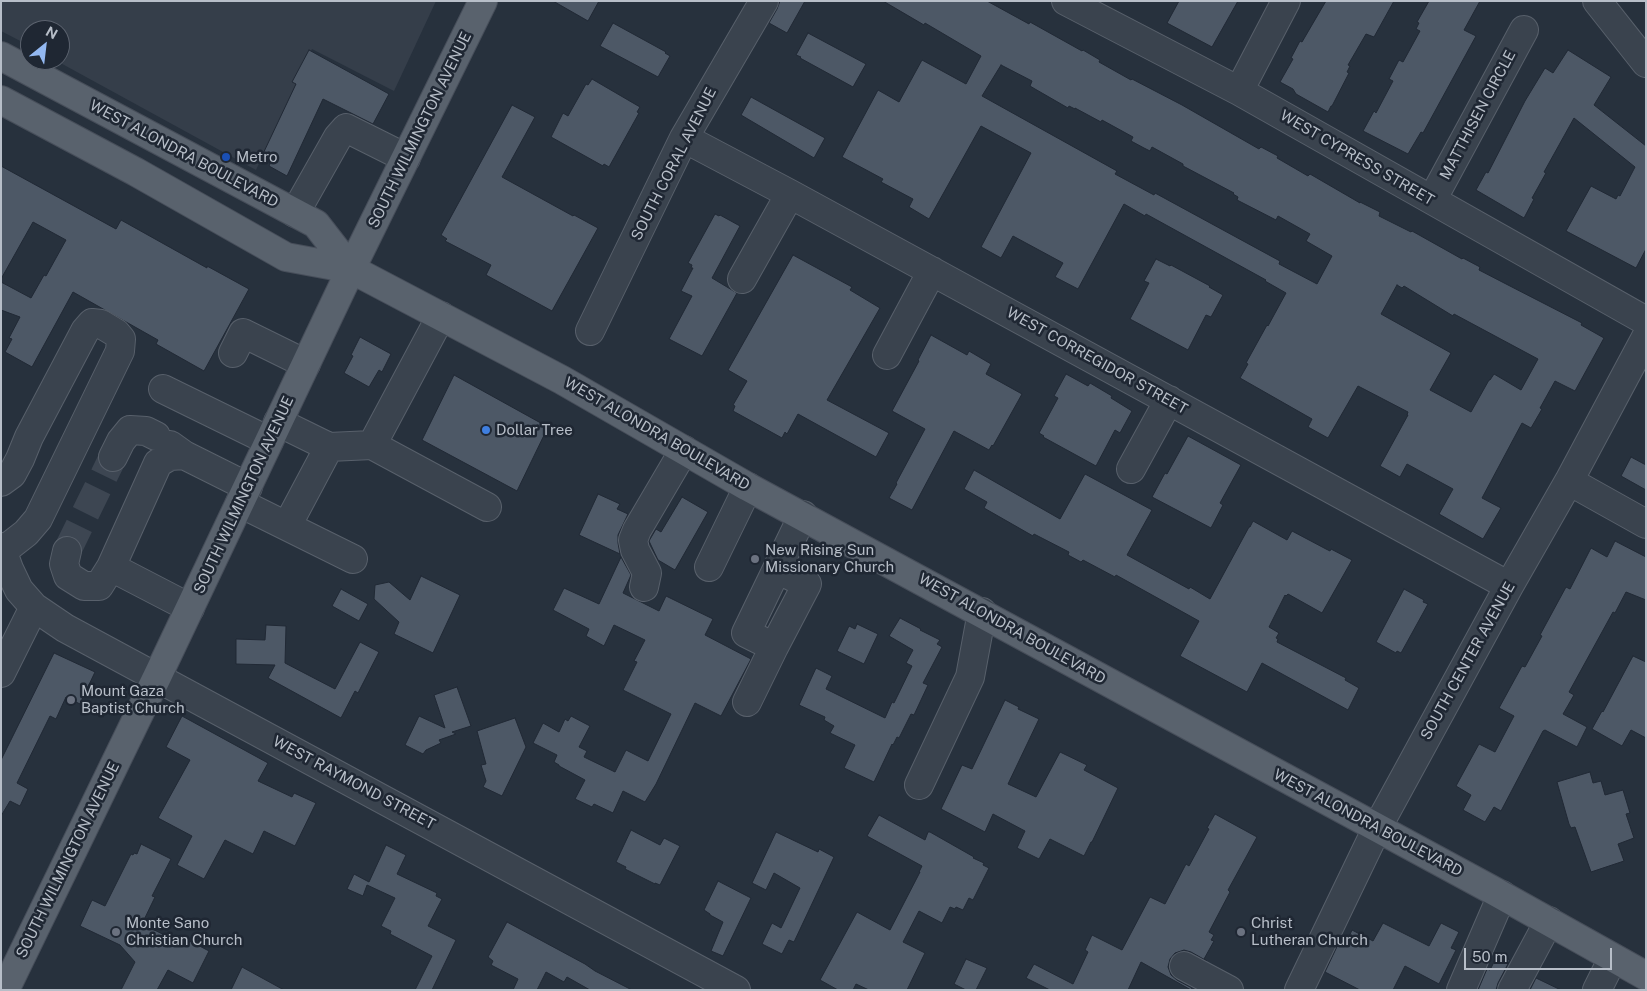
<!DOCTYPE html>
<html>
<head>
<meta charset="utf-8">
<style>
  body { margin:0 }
  #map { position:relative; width:1647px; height:991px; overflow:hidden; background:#27313d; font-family:"Public Sans",sans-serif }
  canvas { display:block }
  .frame { position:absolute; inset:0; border:2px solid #b7bec8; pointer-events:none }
  .north { position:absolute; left:20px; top:20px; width:50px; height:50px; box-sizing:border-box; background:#1f2733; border:1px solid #5c636f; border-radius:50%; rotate:29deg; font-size:14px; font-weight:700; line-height:20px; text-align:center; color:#b7bec8 }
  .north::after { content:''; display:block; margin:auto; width:18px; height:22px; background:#93b8f1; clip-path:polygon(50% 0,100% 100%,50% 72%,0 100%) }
  .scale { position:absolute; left:1464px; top:948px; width:148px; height:22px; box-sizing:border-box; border:2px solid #b7bec8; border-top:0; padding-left:6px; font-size:15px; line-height:18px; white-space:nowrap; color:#b7bec8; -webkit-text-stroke:4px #1f2733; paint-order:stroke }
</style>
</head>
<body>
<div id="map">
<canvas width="1647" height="991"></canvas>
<div class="frame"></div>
<div class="north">N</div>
<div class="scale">50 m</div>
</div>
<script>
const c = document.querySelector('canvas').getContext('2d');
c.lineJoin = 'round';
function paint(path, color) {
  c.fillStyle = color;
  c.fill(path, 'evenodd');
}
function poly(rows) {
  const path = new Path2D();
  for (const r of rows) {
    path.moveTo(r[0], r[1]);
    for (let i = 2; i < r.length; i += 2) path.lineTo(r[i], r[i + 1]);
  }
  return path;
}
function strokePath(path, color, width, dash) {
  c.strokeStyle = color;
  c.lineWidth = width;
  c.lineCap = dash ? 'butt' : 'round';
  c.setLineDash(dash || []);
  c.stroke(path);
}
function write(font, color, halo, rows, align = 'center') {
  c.font = font + ' "Public Sans",sans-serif';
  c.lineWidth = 5;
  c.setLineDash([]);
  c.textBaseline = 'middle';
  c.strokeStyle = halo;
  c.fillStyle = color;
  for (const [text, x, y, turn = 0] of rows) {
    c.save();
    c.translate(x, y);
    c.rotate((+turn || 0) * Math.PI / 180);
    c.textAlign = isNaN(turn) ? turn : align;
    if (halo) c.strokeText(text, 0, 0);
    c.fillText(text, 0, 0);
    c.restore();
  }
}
paint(poly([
  [1,1,436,1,394,91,312,49,256,170,55,60,60,60,60,30,30,30,30,46,1,31]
]), '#353e4a');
const building = poly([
  [553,1,599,1,588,21,553,1],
  [780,1,805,1,787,33,769,23,777,9,780,1],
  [883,1,987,1,1029,24,1030,22,1082,51,1083,50,1100,60,1099,62,1131,80,1132,79,1182,105,1259,149,1261,147,1278,156,1277,158,1308,176,1310,174,1360,203,1360,202,1380,212,1379,216,1411,232,1412,231,1462,259,1463,258,1480,267,1479,270,1508,285,1582,323,1581,325,1604,338,1575,391,1555,381,1540,408,1542,409,1531,428,1522,423,1482,498,1501,508,1483,539,1439,514,1453,489,1407,464,1400,477,1380,466,1408,415,1407,415,1408,412,1358,386,1328,438,1308,427,1312,419,1240,378,1248,364,1246,363,1267,325,1268,326,1286,293,1265,281,1266,280,1146,214,1145,216,1124,204,1078,289,1055,277,1063,263,1013,236,1001,258,981,247,1031,153,981,126,929,219,909,207,913,199,881,182,883,179,842,157,878,90,899,102,922,60,966,84,981,56,925,23,924,25,883,1],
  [1001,65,1032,81,1030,86,1035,89,1068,108,1069,106,1075,109,1075,108,1101,122,1102,120,1133,137,1131,141,1144,148,1150,151,1152,147,1183,164,1183,166,1234,193,1233,194,1238,197,1237,200,1276,220,1278,216,1310,234,1306,241,1332,256,1317,284,1279,264,1280,261,1155,193,1154,195,1115,174,1117,171,982,96,1001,65],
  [1397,285,1402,288,1404,286,1453,316,1454,314,1538,359,1521,390,1494,374,1490,380,1489,380,1471,412,1430,390,1451,353,1381,314,1397,285],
  [1179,1,1238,1,1212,47,1167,23,1179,1],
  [1326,1,1394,1,1374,37,1366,34,1348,65,1350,66,1347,72,1349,73,1332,106,1331,106,1328,112,1296,94,1293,89,1280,82,1293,59,1291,58,1300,41,1302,42,1326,1],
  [1429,1,1480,1,1464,30,1476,36,1423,133,1421,132,1408,154,1363,131,1374,111,1376,113,1393,81,1389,79,1399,60,1403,62,1420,31,1416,29,1419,23,1417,22,1429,1],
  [613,23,666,52,665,53,670,56,658,77,600,46,613,23],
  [808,33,866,64,853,87,800,58,801,57,796,55,808,33],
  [309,50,389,94,373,124,323,99,287,176,269,166,271,162,261,158,296,84,292,82,309,50],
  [1568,50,1611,77,1594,105,1646,146,1646,249,1636,268,1566,231,1591,186,1616,199,1618,195,1620,196,1635,167,1574,118,1544,172,1546,173,1532,198,1534,199,1524,218,1476,190,1486,172,1488,173,1525,101,1545,68,1553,73,1568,50],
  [592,79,640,107,637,112,639,113,609,167,604,164,603,166,551,137,563,113,568,116,586,84,588,85,592,79],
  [751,97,825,138,814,158,741,115,751,97],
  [512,105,535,117,502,177,573,216,574,215,598,228,552,311,486,275,491,265,445,241,447,239,441,235,512,105],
  [1,166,116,229,121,220,207,268,207,266,249,289,204,371,156,344,158,340,73,292,32,367,5,352,12,339,9,338,20,317,1,310,1,282,31,298,44,275,46,276,66,240,33,222,1,279,1,166],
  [715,214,719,216,720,215,740,226,712,278,737,293,702,356,669,339,692,296,681,291,693,268,691,268,692,265,688,263,715,214],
  [793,255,852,287,850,290,880,308,827,400,889,433,876,457,798,414,787,434,785,432,782,438,733,411,735,406,733,405,747,381,728,370,793,255],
  [1156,259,1170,266,1171,265,1210,286,1209,287,1223,295,1211,317,1206,315,1188,350,1130,319,1149,283,1144,281,1156,259],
  [931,335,967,355,969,351,991,364,986,374,1022,394,993,446,992,445,989,450,954,431,912,510,889,498,897,484,896,483,925,429,892,411,919,361,918,360,931,335],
  [360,337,391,354,382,372,379,370,369,387,344,373,353,356,351,355,360,337],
  [1066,374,1088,386,1090,383,1112,396,1111,398,1132,411,1120,433,1115,430,1096,466,1043,437,1044,436,1039,433,1058,398,1054,396,1066,374],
  [454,375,548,427,517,491,422,440,454,375],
  [1188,436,1241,465,1220,503,1223,505,1211,528,1152,497,1165,473,1167,474,1188,436],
  [1631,457,1646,465,1646,490,1621,476,1631,457],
  [974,470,1060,519,1085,474,1152,510,1127,555,1189,589,1190,587,1210,599,1249,527,1250,527,1253,521,1287,540,1292,531,1326,549,1330,551,1331,549,1352,560,1322,613,1288,594,1286,596,1285,595,1269,627,1279,633,1276,638,1278,639,1277,642,1346,678,1345,680,1359,688,1348,710,1262,663,1247,692,1180,656,1199,621,1116,575,1115,577,1083,560,1081,562,1068,555,1069,552,1034,534,1033,536,984,508,987,502,964,489,974,470],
  [598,494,620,504,617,509,628,514,618,535,618,543,620,554,579,535,598,494],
  [682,497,708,512,675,570,658,560,649,541,656,529,661,532,682,497],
  [1615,541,1646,557,1646,600,1626,592,1615,613,1613,612,1569,692,1574,695,1563,714,1587,727,1577,747,1545,730,1543,731,1501,811,1494,807,1485,822,1463,810,1471,795,1456,786,1479,744,1495,752,1514,716,1499,708,1522,666,1525,667,1542,636,1540,635,1566,587,1570,589,1591,548,1607,557,1615,541],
  [621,557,631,575,623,593,659,611,666,596,713,619,705,635,751,659,721,716,695,703,656,784,645,802,623,791,613,813,594,804,592,807,575,799,585,780,559,766,559,765,554,762,557,755,533,743,543,723,559,732,565,719,568,721,571,716,590,726,579,747,587,751,584,757,615,772,626,750,648,761,671,714,623,690,637,662,634,661,645,640,614,625,604,646,586,636,589,629,553,610,564,588,599,604,621,557],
  [421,576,460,595,433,653,394,634,399,622,374,599,375,585,389,582,410,600,421,576],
  [341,589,368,604,359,621,332,606,341,589],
  [1404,589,1424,600,1423,602,1428,604,1401,653,1397,651,1396,653,1376,642,1404,589],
  [900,618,921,629,920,630,940,640,937,644,942,647,923,683,928,685,914,715,911,714,899,738,897,737,893,745,892,744,874,782,844,768,855,745,830,733,834,726,824,720,825,717,799,705,816,668,832,676,826,689,885,718,892,702,894,703,912,666,906,663,913,650,889,636,900,618],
  [857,624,878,634,864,664,837,651,849,626,855,629,857,624],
  [266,625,286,626,285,663,335,689,360,642,379,652,358,693,355,691,341,718,268,678,275,665,236,664,236,639,265,640,266,625],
  [54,653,95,672,80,704,66,697,56,719,50,716,17,783,28,789,20,806,10,801,1,816,1,760,54,653],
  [1633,656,1646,662,1646,738,1631,730,1622,746,1592,729,1602,711,1603,712,1633,656],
  [457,687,471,726,452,732,456,734,439,740,441,743,426,750,423,754,405,745,419,716,445,728,434,695,457,687],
  [1005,700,1019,707,1018,709,1039,719,1008,784,1036,797,1060,752,1087,765,1084,770,1118,788,1092,842,1091,842,1084,856,1050,839,1039,859,1017,848,1025,831,993,814,985,832,941,809,962,765,972,769,1005,700],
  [182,716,268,763,258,781,292,797,294,793,316,803,295,846,264,831,253,854,225,840,204,879,177,865,192,836,158,818,190,760,166,747,182,716],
  [515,718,526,747,502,796,483,787,486,781,481,765,486,764,477,731,515,718],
  [1590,772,1593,783,1601,781,1605,795,1623,790,1630,813,1626,814,1634,838,1618,844,1624,861,1591,872,1575,827,1571,828,1569,824,1557,782,1590,772],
  [1215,814,1257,837,1228,890,1230,892,1209,932,1214,935,1211,940,1214,941,1204,959,1207,961,1191,952,1184,950,1175,953,1170,959,1168,967,1171,975,1177,980,1192,988,1191,990,1141,962,1128,990,1050,990,1026,978,1034,964,1073,984,1088,952,1085,950,1092,935,1122,950,1150,897,1165,904,1186,864,1189,866,1209,829,1207,828,1215,814],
  [879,815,925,840,928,832,930,832,974,857,973,858,984,863,983,865,989,868,973,900,969,898,963,910,956,907,955,909,950,907,942,923,919,911,903,942,925,953,907,990,869,990,856,984,853,990,838,990,820,980,857,912,890,930,920,872,919,872,922,866,867,836,879,815],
  [631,830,660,845,664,838,680,846,660,885,655,883,655,884,625,869,626,867,616,862,631,830],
  [776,832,818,852,819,849,834,857,794,942,789,940,782,954,762,944,772,923,781,928,800,888,774,873,766,890,752,883,776,832],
  [141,844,171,859,152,896,155,897,142,924,187,946,190,941,209,951,193,983,168,970,157,990,121,990,135,962,120,945,80,926,92,900,105,906,131,854,133,855,134,853,137,854,141,844],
  [386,845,406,855,397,874,437,893,436,896,442,899,428,926,456,940,432,990,415,990,432,956,390,934,391,931,381,926,395,898,367,885,363,896,347,889,354,874,369,882,386,845],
  [718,881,751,898,723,956,711,951,723,922,710,915,710,914,704,910,718,881],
  [507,922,585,964,595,971,632,990,590,990,567,977,564,982,546,972,537,990,513,990,518,979,491,965,493,961,488,957,507,922],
  [1383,923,1429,946,1441,923,1459,932,1451,948,1456,950,1439,984,1405,966,1393,990,1360,990,1325,972,1342,936,1348,939,1352,930,1373,941,1383,923],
  [1498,954,1510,960,1498,983,1496,990,1478,990,1487,969,1490,970,1498,954],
  [966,959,987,968,976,990,966,990,954,984,966,959],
  [242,967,284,990,231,990,242,967],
  [1536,978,1561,990,1530,990,1536,978]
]);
paint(building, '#4d5866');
strokePath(building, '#212935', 1);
strokePath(poly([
  [67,551,113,457]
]), '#3d4652', 28, [28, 14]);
const minor = poly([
  [1066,1,1239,91,1646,321],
  [1597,1,1646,63],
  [1239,91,1286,1],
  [684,138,790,194,1509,586],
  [1432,200,1524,30],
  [295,213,338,137,346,128,406,158],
  [742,279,790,194],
  [590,331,684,138,764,1],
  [233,353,243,333,306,364],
  [887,355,932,271],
  [163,389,269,441],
  [278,422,329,447,372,445,487,507],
  [170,445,184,455,248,487],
  [372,445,441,316],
  [113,457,121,441,130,430,146,431,156,436],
  [1131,469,1169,400],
  [1569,481,1646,524],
  [1,482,12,474,20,459,29,437,85,331,92,323,101,324,116,333,121,339,120,351,38,519,26,533,3,551],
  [240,503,353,559],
  [287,526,329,447],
  [1,547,9,569,19,590,34,607,65,628,736,990],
  [67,551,64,564,68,576,84,586,99,586,111,567,158,463,170,456,184,455],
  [111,567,190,608],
  [709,567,748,487],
  [644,587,647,573,635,550,633,540,637,530,684,450],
  [774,647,807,584,777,569],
  [1,673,34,607],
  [747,702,774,647,746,633,803,515],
  [919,785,970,677,982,612],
  [1184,966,1229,990],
  [1299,990,1377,828,1509,586,1569,481,1646,337],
  [1461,990,1502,895],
  [1512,990,1549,921],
  [1597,990,1613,958]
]);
const major = poly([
  [1,56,316,224,351,269],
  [1,100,136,172,286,257,351,269,562,380,748,487,1494,891,1646,976],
  [5,990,157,677,351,269,483,1]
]);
strokePath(minor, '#58606b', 30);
strokePath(major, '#474e5a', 30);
strokePath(minor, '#3a434e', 28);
strokePath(major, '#59626d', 28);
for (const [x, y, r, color] of [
  [226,157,5,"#1a4fb4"],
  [486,430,5,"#3f7fe0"],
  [755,559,5,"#6b7280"],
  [71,700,5,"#6b7280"],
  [116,932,5,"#6b7280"],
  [1241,932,5,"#6b7280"]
]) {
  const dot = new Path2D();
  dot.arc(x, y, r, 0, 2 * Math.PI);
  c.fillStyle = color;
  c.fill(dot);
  strokePath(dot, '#1f2733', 2);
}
write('15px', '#b7bec8', '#1f2733', [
  ["MATTHISEN CIRCLE",1478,115,-62],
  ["SOUTH WILMINGTON AVENUE",420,130,-64],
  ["WEST ALONDRA BOULEVARD",184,154,28],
  ["WEST CYPRESS STREET",1357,158,30],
  ["SOUTH CORAL AVENUE",674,164,-63],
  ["WEST CORREGIDOR STREET",1097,361,29],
  ["WEST ALONDRA BOULEVARD",657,434,30],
  ["SOUTH WILMINGTON AVENUE",244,495,-65],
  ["WEST ALONDRA BOULEVARD",1012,629,29],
  ["SOUTH CENTER AVENUE",1468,661,-61],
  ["WEST RAYMOND STREET",354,783,28],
  ["WEST ALONDRA BOULEVARD",1368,823,28],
  ["SOUTH WILMINGTON AVENUE",68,860,-64]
]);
write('15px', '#b7bec8', '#1f2733', [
  ["Metro",236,157],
  ["Dollar Tree",496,430],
  ["New Rising Sun",765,550],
  ["Missionary Church",765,567],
  ["Mount Gaza",81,691],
  ["Baptist Church",81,708],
  ["Monte Sano",126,923],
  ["Christian Church",126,940],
  ["Christ",1251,923],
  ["Lutheran Church",1251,940]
], 'left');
</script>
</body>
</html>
